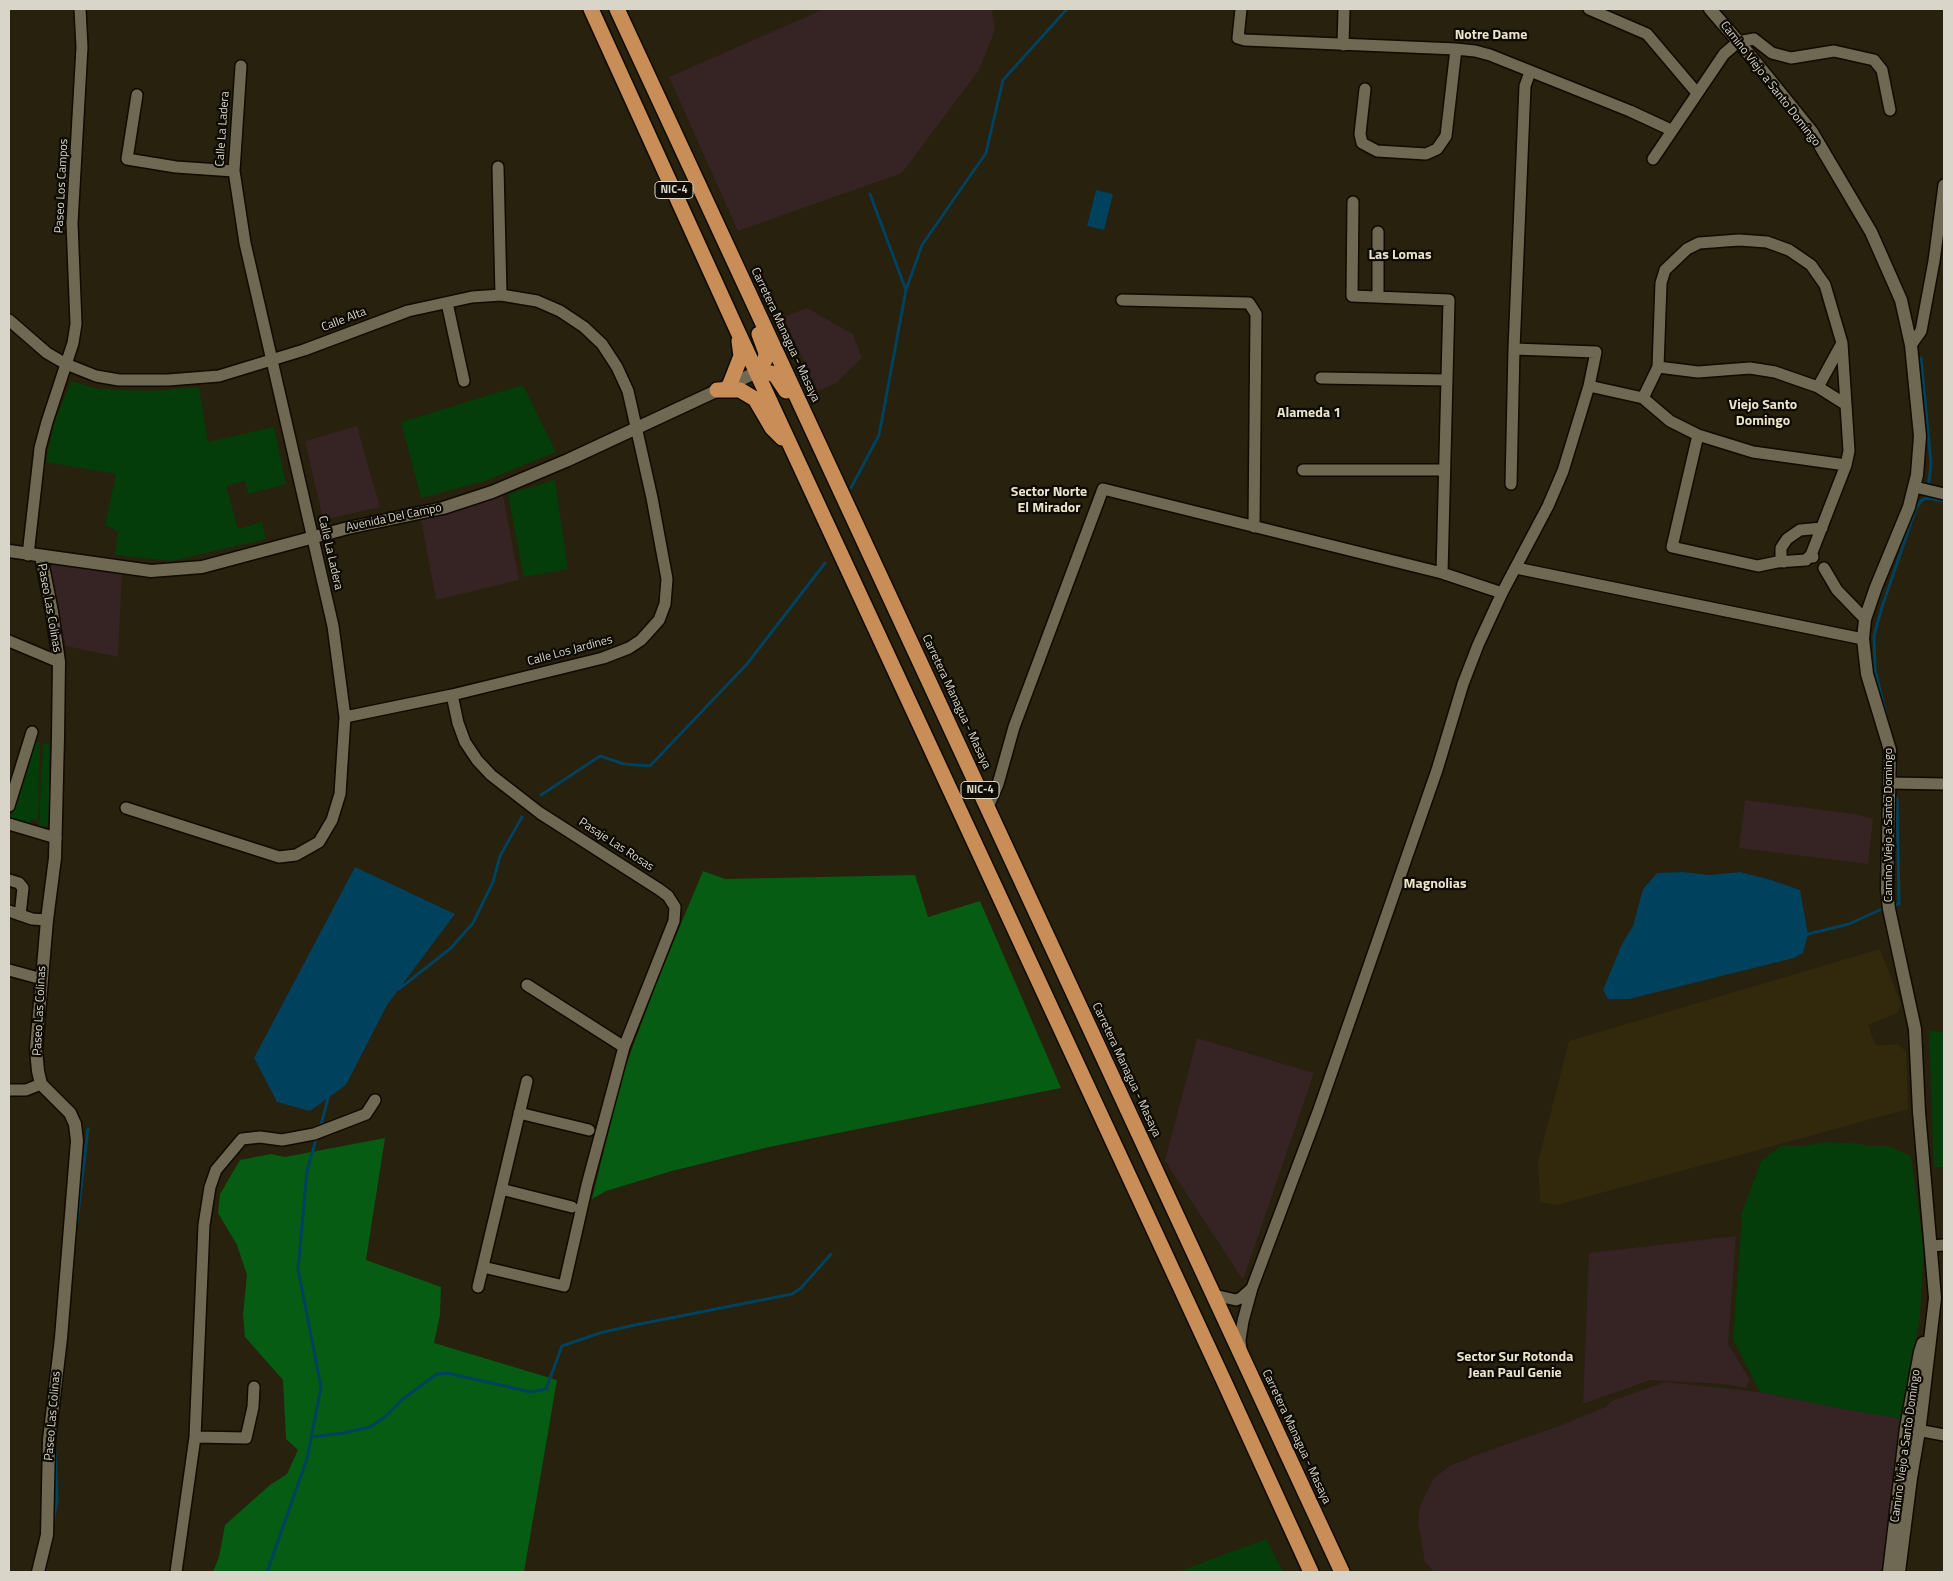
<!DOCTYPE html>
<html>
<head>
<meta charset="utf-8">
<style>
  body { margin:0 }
  #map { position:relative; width:1953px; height:1581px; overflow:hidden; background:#27210d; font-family:"Titillium Web",sans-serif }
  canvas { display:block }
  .frame { position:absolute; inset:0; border:10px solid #d9d5c9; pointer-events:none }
</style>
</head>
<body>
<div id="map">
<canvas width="1953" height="1581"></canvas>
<div class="frame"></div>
</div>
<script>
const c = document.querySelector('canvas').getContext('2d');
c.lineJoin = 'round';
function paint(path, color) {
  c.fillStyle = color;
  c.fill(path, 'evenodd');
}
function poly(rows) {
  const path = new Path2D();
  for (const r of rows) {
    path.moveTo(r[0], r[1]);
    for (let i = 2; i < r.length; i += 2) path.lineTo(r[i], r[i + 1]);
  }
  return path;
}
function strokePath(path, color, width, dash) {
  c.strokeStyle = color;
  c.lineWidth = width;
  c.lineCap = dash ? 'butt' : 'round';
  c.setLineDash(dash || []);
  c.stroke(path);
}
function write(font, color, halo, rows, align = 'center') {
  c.font = font + ' "Titillium Web",sans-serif';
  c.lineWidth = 4.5;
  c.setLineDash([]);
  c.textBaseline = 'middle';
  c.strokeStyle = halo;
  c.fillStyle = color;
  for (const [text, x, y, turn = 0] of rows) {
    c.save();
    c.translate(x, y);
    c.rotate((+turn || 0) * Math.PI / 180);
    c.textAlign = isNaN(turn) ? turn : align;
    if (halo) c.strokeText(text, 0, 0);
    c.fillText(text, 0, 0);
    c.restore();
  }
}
paint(poly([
  [824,9,992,9,995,30,979,70,902,173,738,231,669,77],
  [807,308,853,334,862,358,836,383,818,391,783,317],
  [357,426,380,507,323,520,305,441],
  [503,495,519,580,436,600,421,520],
  [54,562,122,572,118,657,66,646,48,570],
  [1745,800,1855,814,1873,819,1868,864,1739,848],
  [1197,1038,1314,1073,1243,1280,1165,1161],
  [1736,1236,1728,1344,1750,1380,1746,1388,1724,1384,1650,1380,1583,1404,1589,1253],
  [1665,1382,1760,1392,1902,1419,1882,1572,1434,1572,1425,1562,1418,1522,1420,1506,1434,1478,1450,1466,1479,1454,1559,1426,1605,1407,1612,1401]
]), '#362324');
paint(poly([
  [1880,949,1901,1004,1897,1013,1868,1025,1873,1039,1877,1046,1898,1044,1906,1052,1908,1109,1557,1205,1540,1202,1538,1162,1569,1041]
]), '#32290d');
paint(poly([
  [71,381,98,389,150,391,199,387,208,442,274,427,286,484,248,494,245,481,226,486,238,529,262,522,266,539,172,561,115,555,118,531,105,526,116,474,46,462,54,423],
  [523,385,556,452,485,481,421,498,401,422],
  [555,480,568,569,524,577,508,494],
  [35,742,40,742,38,821,32,819,29,826,10,820],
  [43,744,49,744,49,821,47,825,39,829],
  [1929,1030,1944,1033,1944,1167,1934,1167],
  [1828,1142,1863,1144,1863,1146,1889,1146,1911,1156,1924,1249,1920,1316,1902,1419,1838,1408,1760,1392,1733,1339,1742,1219,1740,1218,1761,1161,1781,1146,1802,1146],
  [1266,1539,1283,1572,1177,1572]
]), '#043d0a');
paint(poly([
  [703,871,725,879,915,875,928,917,980,901,1061,1088,769,1147,672,1171,606,1191,592,1199,623,1073,658,979],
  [385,1138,366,1260,441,1287,440,1315,434,1343,557,1380,524,1572,213,1572,219,1557,225,1525,270,1485,287,1474,298,1450,286,1439,283,1380,245,1337,243,1314,247,1275,237,1245,218,1213,220,1194,240,1160,271,1154,285,1157]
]), '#075c13');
paint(poly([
  [1096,190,1113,194,1104,230,1087,226],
  [355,867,455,914,387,1005,346,1085,310,1111,277,1102,254,1058],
  [1683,872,1710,875,1740,872,1771,880,1800,890,1808,934,1803,953,1794,958,1629,999,1608,999,1603,990,1622,944,1633,926,1643,889,1657,873]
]), '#00415e');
strokePath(poly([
  [906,290,922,245,986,153,1003,80,1067,9],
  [1921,358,1931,464,1929,482],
  [851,488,879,435,906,290,870,194],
  [1890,731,1875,670,1874,636,1882,607,1916,508,1922,500,1927,498,1944,501],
  [1896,764,1896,780],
  [541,795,600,756,624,764,650,766,747,664,825,563],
  [1895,905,1899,904,1897,798],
  [1808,934,1849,924,1882,909],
  [399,989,451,948,473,923,493,882,500,856,522,817],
  [320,1128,329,1095],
  [77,1222,88,1129],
  [61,1389,63,1373],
  [311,1437,344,1433,370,1427,385,1417,404,1398,437,1374,447,1373,531,1392,546,1389,562,1346,600,1333,630,1326,792,1294,801,1288,831,1254],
  [53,1523,57,1500,55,1445],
  [45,1572,46,1564],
  [267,1572,307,1459,321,1387,298,1269,307,1171,317,1136]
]), '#00415e', 3);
const street = poly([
  [1241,9,1238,38,1245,40,1456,49,1475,51,1490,55,1630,111,1671,130],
  [1589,9,1647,34,1697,93],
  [1343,45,1344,9],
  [1365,89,1360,134,1362,143,1377,151,1426,154,1437,149,1446,136,1456,49],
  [137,95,127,159,176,167,234,171],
  [1653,159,1724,54,1738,42,1754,39,1772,53,1791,58,1834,51,1874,60,1882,70,1890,110],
  [498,167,501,295],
  [1353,202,1352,296,1449,300,1442,573,1502,593],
  [1378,297,1378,232],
  [1122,300,1249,303,1256,314,1254,527],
  [447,303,464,381],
  [9,320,47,353,66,364,96,376,119,380,168,380,219,376,304,350,408,311,472,297,501,295,537,301,560,311,584,327,602,344,617,367,628,391,652,498,667,579,665,604,659,620,641,640,629,648,603,658,452,695,345,717],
  [1911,345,1921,331,1934,261,1944,185],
  [1658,367,1698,372,1750,368,1775,372,1818,387,1845,404],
  [1321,378,1447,380],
  [1589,386,1643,398,1670,421,1698,435,1753,452,1846,465],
  [1818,387,1841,345],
  [1643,398,1658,367,1661,283,1665,270,1687,249,1699,243,1739,240,1767,242,1789,250,1811,265,1825,285,1842,343,1849,451,1846,465,1811,555,1813,557],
  [1698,435,1672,547,1758,566,1777,562,1806,560,1811,555],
  [1303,470,1444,470],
  [1511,484,1514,349,1525,86,1530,72],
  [1915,487,1944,494],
  [28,555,40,448,47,422,73,343,76,324,72,223,82,47,80,9],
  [1784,562,1781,558,1781,548,1787,539,1800,530,1822,528],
  [1516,568,1863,639],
  [1824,568,1837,590,1865,619],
  [9,641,59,662],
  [452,695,458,723,465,742,477,760,491,775,540,813,660,890,668,896,675,907,674,921,624,1047,587,1185,564,1286,483,1267],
  [1890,783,1944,784],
  [9,806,32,732],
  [988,807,998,784,1014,727,1103,489,1442,573],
  [126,808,279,857,296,855,319,842,332,820,340,794,345,717,333,626,245,243,234,171,241,66],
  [9,824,56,838],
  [9,880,19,883,23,888,20,915],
  [9,911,32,919,47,920],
  [9,970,42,979],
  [527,985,624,1047],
  [9,1090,26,1090,41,1084],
  [519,1113,589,1130],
  [501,1189,572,1207],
  [1931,1246,1944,1245],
  [478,1287,527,1081],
  [1214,1295,1236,1300,1241,1298,1251,1289],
  [1241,1350,1240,1340,1243,1321,1252,1288,1318,1112,1437,770,1463,684,1478,645,1502,593,1548,506,1563,471,1589,386,1596,352,1514,349],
  [1906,1428,1944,1435],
  [195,1437,246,1438,253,1407,254,1387],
  [176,1572,195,1437,204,1225,210,1187,216,1170,242,1139,260,1137,282,1140,314,1134,366,1114,375,1100]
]);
const secondary = poly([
  [1710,9,1749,54,1812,132,1871,232,1901,300,1911,345,1920,436,1917,475,1909,507,1876,587,1865,619,1863,639,1867,674,1890,750,1887,890,1889,909,1915,1029,1919,1112,1935,1298,1920,1425,1911,1478,1899,1572],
  [9,551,151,571,202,567,348,528,443,508,492,492,568,460,757,372],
  [38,1572,47,1535,49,1440,61,1338,77,1141,75,1124,70,1113,41,1084,38,1071,36,1049,47,920,55,858,58,737,59,662,52,612,41,556],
  [1889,1572,1906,1428,1920,1352,1923,1343]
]);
const highway = poly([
  [591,9,737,330,1222,1377,1311,1572],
  [617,9,1342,1572],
  [757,372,771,373,776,376,786,391],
  [757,372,765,360,766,353,759,334],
  [730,384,741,356,739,341],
  [717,390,740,390,755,399,772,428,782,438]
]);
strokePath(street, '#100a00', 14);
strokePath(secondary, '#100a00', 15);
strokePath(highway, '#100a00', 18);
strokePath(street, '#6f6852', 11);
strokePath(secondary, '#6f6852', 12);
strokePath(highway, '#c98e57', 15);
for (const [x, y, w] of [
  [674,190,38],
  [980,790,38]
]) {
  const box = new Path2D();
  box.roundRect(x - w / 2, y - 8.5, w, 17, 4);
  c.fillStyle = '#0d0b04';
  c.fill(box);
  strokePath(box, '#d9d5c9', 1);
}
write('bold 11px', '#d9d5c9', null, [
  ["NIC-4",674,190],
  ["NIC-4",980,790]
]);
write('12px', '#d9d5c9', '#0d0b04', [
  ["Camino Viejo a Santo Domingo",1770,84,52],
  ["Calle La Ladera",223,129,-86],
  ["Paseo Los Campos",62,186,-87],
  ["Calle Alta",344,320,-21],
  ["Carretera Managua - Masaya",785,335,65],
  ["Avenida Del Campo",394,518,-12],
  ["Calle La Ladera",330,553,77],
  ["Paseo Las Colinas",49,608,80],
  ["Calle Los Jardines",570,651,-15],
  ["Carretera Managua - Masaya",956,702,65],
  ["Camino Viejo a Santo Domingo",1889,825,-90],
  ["Pasaje Las Rosas",616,845,33],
  ["Paseo Las Colinas",40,1011,-87],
  ["Carretera Managua - Masaya",1126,1070,65],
  ["Paseo Las Colinas",53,1416,-85],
  ["Carretera Managua - Masaya",1296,1437,65],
  ["Camino Viejo a Santo Domingo",1906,1446,-82]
]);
write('bold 14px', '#ebe4ca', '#0d0b04', [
  ["Notre Dame",1491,36],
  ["Las Lomas",1400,256],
  ["Viejo Santo",1763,406],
  ["Domingo",1763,422],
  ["Alameda 1",1309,414],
  ["Sector Norte",1049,493],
  ["El Mirador",1049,509],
  ["Magnolias",1435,885],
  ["Sector Sur Rotonda",1515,1358],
  ["Jean Paul Genie",1515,1374]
]);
</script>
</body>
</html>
